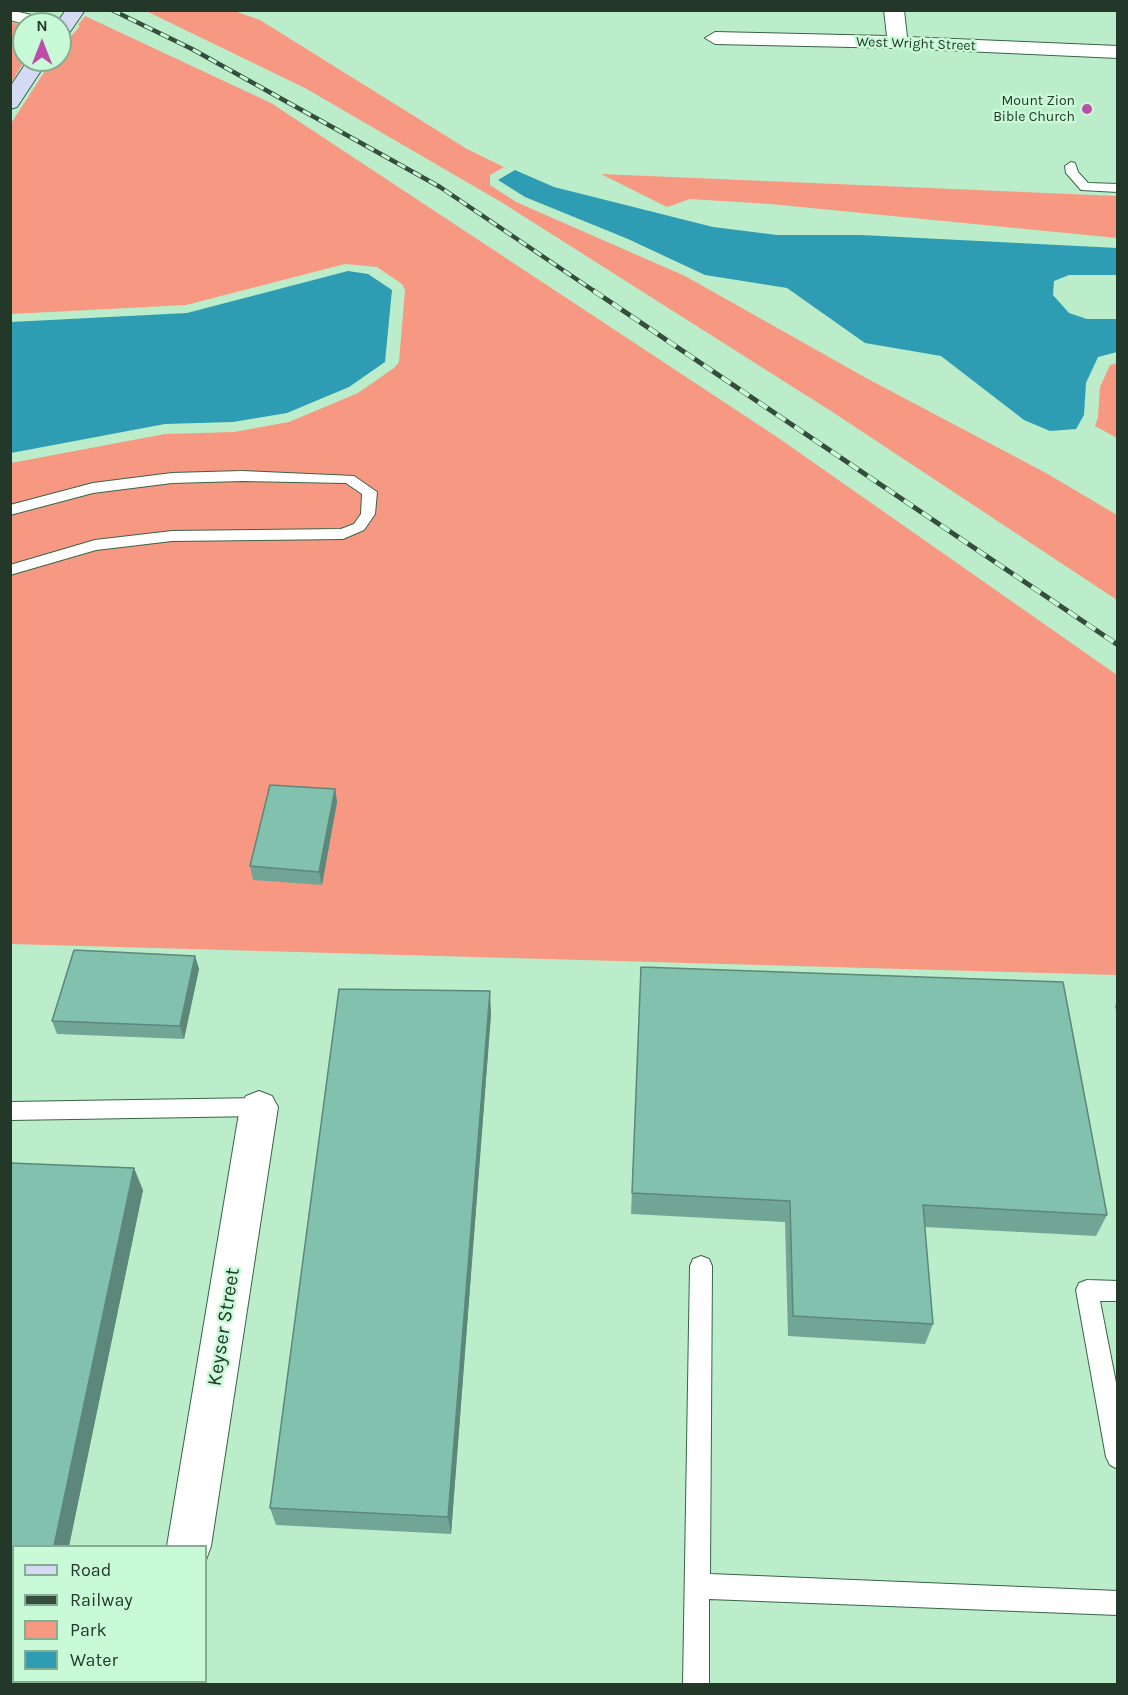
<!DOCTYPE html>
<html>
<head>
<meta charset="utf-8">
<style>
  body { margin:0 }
  #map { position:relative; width:1128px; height:1695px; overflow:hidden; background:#bbedca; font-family:Karla,sans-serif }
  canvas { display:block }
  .frame { position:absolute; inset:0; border:12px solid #24382a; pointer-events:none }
  .legend { position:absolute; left:12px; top:1545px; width:195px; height:138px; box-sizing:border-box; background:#c8fad7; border:2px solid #86ac92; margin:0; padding:8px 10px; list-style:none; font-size:18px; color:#24382a }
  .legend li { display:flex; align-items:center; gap:12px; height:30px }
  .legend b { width:30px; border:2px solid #86ac92 }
  .north { position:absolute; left:12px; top:12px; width:60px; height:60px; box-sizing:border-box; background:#c8fad7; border:2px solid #86ac92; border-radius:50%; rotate:0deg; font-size:16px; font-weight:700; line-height:24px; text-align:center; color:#24382a }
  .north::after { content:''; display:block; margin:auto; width:21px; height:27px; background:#bc4daa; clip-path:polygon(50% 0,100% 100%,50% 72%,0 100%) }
</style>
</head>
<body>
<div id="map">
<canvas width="1128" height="1695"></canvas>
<div class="frame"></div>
<ul class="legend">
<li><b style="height:8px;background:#d5daf4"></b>Road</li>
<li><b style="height:8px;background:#354d3c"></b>Railway</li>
<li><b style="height:16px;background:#f79882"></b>Park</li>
<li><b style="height:16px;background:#2e9db3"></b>Water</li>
</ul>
<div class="north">N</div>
</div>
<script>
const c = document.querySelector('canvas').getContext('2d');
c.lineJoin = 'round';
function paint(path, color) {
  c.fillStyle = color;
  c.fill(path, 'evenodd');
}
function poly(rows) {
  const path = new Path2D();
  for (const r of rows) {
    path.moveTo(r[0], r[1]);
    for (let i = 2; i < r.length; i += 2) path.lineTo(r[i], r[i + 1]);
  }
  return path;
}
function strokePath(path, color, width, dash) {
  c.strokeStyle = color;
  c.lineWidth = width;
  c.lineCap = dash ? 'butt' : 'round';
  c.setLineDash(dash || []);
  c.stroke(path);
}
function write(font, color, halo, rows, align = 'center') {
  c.font = font + ' Karla,sans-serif';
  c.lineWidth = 5;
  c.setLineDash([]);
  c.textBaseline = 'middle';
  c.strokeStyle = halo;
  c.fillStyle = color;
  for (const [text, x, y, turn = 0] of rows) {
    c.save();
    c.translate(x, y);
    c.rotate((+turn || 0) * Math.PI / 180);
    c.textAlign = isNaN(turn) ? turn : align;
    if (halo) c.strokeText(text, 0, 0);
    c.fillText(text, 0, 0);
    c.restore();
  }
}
paint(poly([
  [146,11,234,11,260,20,467,149,504,167,490,175,490,185,516,202,685,276,868,379,1046,473,1117,515,1117,600,834,413,501,202,305,88],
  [85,16,271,103,777,437,1117,675,1117,975,11,944,11,463,165,434,234,432,289,422,358,393,394,368,399,362,405,290,402,284,377,267,345,264,186,305,11,314,10,125,52,60,60,60,60,49,80,26,78,25],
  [11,22,24,26,25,60,11,83],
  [601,174,1117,196,1117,238,770,204,690,199,667,207],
  [1117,363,1118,363,1117,438,1095,426,1098,417,1100,387,1110,365]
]), '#f79882');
paint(poly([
  [515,170,554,187,713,227,777,235,861,235,1117,248,1117,275,1069,275,1054,281,1053,295,1069,313,1087,319,1117,319,1117,352,1098,357,1086,383,1084,415,1076,429,1050,431,1024,420,941,356,865,343,787,288,705,275,628,239,525,197,498,180],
  [348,271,368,274,392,290,385,362,349,387,287,413,233,422,165,424,11,453,11,322,187,313]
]), '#2e9db3');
const service = poly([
  [1071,162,1075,163,1078,172,1088,183,1118,184,1118,192,1081,190,1066,173,1065,166,1071,162],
  [242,471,354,476,377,492,375,514,364,530,343,539,172,541,96,550,10,575,10,565,95,540,172,531,341,529,354,524,361,514,362,494,346,483,242,481,172,483,93,493,10,515,10,505,93,483,172,473,242,471],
  [259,1098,266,1101,269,1107,266,1113,259,1116,10,1120,10,1102,259,1098],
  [701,1256,709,1259,712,1266,710,1574,1118,1591,1118,1615,709,1599,709,1684,683,1684,690,1266,693,1259,701,1256],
  [1087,1280,1118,1281,1118,1301,1100,1301,1118,1393,1118,1469,1110,1465,1106,1457,1076,1290,1079,1283,1087,1280]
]);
const minor = poly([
  [10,10,53,20,56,24,24,24,10,20,10,10],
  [884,10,904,10,907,37,1118,46,1118,58,898,48,715,44,705,38,715,32,887,36,884,10],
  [259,1091,272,1096,278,1107,211,1546,206,1560,206,1546,167,1546,240,1107,246,1096,259,1091],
  [145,1682,191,1682,190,1684,144,1684,145,1682]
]);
const secondary = poly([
  [66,10,85,10,67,36,60,38,60,24,56,24,66,10],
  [28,60,48,60,17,107,10,109,10,87,28,60]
]);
strokePath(service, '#386547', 2);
strokePath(minor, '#386547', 2);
strokePath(secondary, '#386547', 2);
paint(service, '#fff');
paint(minor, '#fff');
paint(secondary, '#d5daf4');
const railFar1 = poly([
  [112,10,192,49,440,187,597,293]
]);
const rail = poly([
  [594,291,1118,645]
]);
strokePath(railFar1, '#354d3c', 4.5);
strokePath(rail, '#354d3c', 5);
strokePath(railFar1, '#c8fad7', 3, [9]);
strokePath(rail, '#c8fad7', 4, [11]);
paint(poly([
  [335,789,337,802,322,885,253,880,250,866],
  [195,956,199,969,184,1039,57,1034,52,1021],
  [641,967,1107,1215,1096,1236,925,1227,933,1324,925,1344,788,1336,785,1222,631,1214],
  [1118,1000,1118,1018,1115,1006],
  [491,1014,451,1534,276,1525,270,1508],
  [10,1163,143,1190,69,1546,14,1546,14,1637,10,1637]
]), '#71a696');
paint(poly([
  [335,789,337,802,322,885,319,872],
  [195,956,199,969,184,1039,180,1026],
  [490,991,491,1014,451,1534,448,1517],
  [134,1168,143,1190,69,1546,54,1546]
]), '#5c877a');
const building = poly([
  [270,785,335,789,319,872,250,866,270,785],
  [74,950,195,956,180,1026,52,1021,74,950],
  [641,967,1063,982,1107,1215,923,1205,933,1324,793,1316,790,1201,632,1193,641,967],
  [339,989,490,991,448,1517,270,1508,339,989],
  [10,1163,134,1168,54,1546,14,1546,14,1623,10,1622,10,1163]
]);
paint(building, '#83c1af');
strokePath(building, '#5c877a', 1.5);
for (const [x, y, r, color] of [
  [1087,109,6,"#bc4daa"]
]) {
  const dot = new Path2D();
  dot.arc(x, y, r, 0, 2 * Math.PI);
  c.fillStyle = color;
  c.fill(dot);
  strokePath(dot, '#c8fad7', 2);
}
write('14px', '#24382a', '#c8fad7', [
  ["West Wright Street",916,44,2]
]);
write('14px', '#24382a', '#c8fad7', [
  ["Mount Zion",1075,101],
  ["Bible Church",1075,117]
], 'right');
write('20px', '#24382a', '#c8fad7', [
  ["Keyser Street",224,1327,-81]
]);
</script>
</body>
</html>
